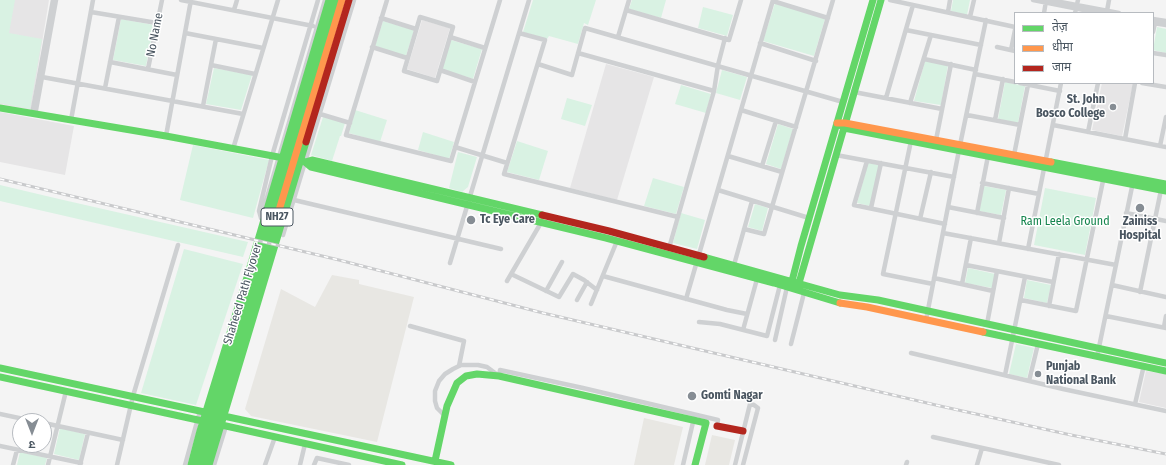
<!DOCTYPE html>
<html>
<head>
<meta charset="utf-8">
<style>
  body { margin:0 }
  #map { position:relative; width:1166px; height:465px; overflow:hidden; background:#f4f4f4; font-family:"Fira Sans Condensed","Noto Sans Devanagari",sans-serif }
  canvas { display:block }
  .legend { position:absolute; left:1014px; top:12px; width:140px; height:72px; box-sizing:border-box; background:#fff; border:1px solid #b7bbc0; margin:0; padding:5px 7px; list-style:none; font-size:12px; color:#4a5661 }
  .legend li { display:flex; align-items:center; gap:8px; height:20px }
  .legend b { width:20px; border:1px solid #b7bbc0 }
  .north { position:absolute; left:12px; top:413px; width:40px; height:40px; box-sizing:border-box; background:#fff; border:1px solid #b7bbc0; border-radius:50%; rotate:180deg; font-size:11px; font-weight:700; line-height:16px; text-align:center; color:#4a5661 }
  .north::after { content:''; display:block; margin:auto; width:14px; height:18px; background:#868d94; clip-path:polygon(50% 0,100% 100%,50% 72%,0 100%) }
</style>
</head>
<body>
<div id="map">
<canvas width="1166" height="465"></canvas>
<ul class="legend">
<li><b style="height:5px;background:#63d668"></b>तेज़</li>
<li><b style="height:5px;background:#ff974d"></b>धीमा</li>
<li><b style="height:5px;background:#b3261e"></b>जाम</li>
</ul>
<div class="north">उ</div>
</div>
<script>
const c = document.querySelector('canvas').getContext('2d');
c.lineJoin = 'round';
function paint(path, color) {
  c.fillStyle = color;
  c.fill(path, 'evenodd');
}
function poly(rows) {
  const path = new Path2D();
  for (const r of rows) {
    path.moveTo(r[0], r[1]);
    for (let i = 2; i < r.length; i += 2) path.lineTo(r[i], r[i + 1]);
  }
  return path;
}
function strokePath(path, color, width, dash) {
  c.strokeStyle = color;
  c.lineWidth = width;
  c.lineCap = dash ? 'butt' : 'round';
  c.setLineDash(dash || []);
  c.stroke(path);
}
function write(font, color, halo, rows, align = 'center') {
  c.font = font + ' "Fira Sans Condensed",sans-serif';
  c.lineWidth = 3;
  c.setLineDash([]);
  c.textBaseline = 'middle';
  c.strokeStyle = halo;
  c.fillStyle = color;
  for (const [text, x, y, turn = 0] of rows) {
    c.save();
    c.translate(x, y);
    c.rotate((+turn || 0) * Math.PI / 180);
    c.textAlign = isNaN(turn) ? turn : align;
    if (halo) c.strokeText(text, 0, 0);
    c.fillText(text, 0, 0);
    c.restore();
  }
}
paint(poly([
  [332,275,359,280,359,284,414,297,377,442,251,416,245,409,281,289,315,307],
  [644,418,683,427,674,465,634,465],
  [712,435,735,440,729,465,705,465]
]), '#e8e7e3');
paint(poly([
  [0,0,49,0,31,110,0,104],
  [422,20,450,28,435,78,407,69],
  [606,64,654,77,617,200,570,188],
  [1102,83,1127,83,1133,84,1122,136,1092,130],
  [0,112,74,126,65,175,0,162],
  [1146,371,1166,374,1166,408,1139,402]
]), '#e6e5e6');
paint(poly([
  [0,0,15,0,9,33,42,39,30,109,0,103],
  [533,0,596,0,588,25,584,23,578,44,549,36,547,39,523,32],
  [632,0,666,0,661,18,629,9],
  [953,0,970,0,967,15,951,11],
  [775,3,825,19,814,56,763,41],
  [703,7,733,15,727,36,698,28],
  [121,19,154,25,146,66,113,60],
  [383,21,414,30,406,56,375,46],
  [1157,27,1166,29,1166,53,1153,50],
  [451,40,482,49,473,79,442,69],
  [925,61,948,65,941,105,914,101],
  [214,68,252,75,241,110,206,104],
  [722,70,747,77,740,100,716,93],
  [1005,82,1025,86,1018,123,998,119],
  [681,85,711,94,706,113,675,104],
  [567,98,592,105,585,126,561,119],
  [355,110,387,120,380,142,349,133],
  [323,117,345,123,341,136,340,136,332,161,311,155],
  [778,124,793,129,781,169,766,164],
  [423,132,454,142,449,159,418,150],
  [517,141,548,151,539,180,507,172],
  [193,145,269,160,253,218,180,200],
  [458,152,477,157,468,187,462,192,449,188],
  [868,163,879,165,870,206,857,203],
  [653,178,684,187,676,214,644,206],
  [0,185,59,199,248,242,243,257,0,201],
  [984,186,1006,190,1001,215,979,211],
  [1045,188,1096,198,1085,255,1034,245],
  [755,204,768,208,762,231,748,227],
  [681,213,705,220,697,249,673,243],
  [184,249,243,264,196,405,141,393],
  [968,268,995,274,992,288,965,283],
  [1027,280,1051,285,1047,303,1024,298],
  [1016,344,1034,348,1027,378,1009,374],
  [60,428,85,434,79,460,54,454],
  [20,452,47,458,45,465,17,465]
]), '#d9f2e3');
strokePath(poly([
  [181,0,313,26],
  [387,0,346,135,451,161,500,0],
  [890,0,1015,27],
  [1033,0,1099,13],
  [1050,0,1119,13],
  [773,1,828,18],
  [234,10,237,0],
  [626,10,729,40,741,0],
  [1107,11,1109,0],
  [91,12,157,23],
  [948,12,950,0],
  [1044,13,1046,1],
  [1075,13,1078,0],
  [420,17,453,27,437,81,404,71,420,17],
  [970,17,974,0],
  [381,18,416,29],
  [1153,19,1166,21],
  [1153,23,1166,25],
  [906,30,981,45],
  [1153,32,1155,23],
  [185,33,263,48],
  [519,33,545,40,504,174,678,217],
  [450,37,485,48],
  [618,37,629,0],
  [760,43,816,61],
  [372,47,407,58],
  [997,47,1015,51],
  [1011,50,1015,30],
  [578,53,714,91],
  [1153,53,1166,55],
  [924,59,976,70],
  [110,62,177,75],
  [538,64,572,75,585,28,843,102],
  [211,65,255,74],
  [148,69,162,0],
  [440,70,475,82],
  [975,74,1015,82],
  [42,77,243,114],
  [1020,83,1060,91],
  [1142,83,1166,87],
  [105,88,119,17],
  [854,92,942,109],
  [886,98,913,5],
  [910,103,931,35],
  [203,106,216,39],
  [741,110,796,127],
  [34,114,36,110,56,0],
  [34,114,33,109,53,0],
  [320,114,350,123],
  [967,115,1020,125],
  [71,120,93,0],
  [995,120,1003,79],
  [1053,125,1166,147],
  [1088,132,1098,83],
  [166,136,191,0],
  [1125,139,1135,83],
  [936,140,951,64],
  [911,141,883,274,933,284],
  [1160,146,1166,117],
  [455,147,507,163],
  [233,149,278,0],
  [836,155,954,177],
  [1014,155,1028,85],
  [728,156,782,172],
  [867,161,854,205,945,224],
  [762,166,776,121],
  [982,183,1039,194],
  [718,190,809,218],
  [294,200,501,249],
  [948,207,1004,218],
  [871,208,881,163],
  [977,213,988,156],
  [1126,213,1166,221],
  [261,218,325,0],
  [261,218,259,211,272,156,318,0],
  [920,219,931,172],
  [744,229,764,234,833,0],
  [943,233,1116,265],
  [283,235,354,0],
  [999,243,1009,188],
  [669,248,714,91,718,65,725,38],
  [1028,249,1061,83],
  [450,263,529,0],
  [734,265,752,201],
  [966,265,1053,282],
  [511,274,559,297,573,274,584,280,597,290],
  [603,276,727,310,747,314],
  [934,278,993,291],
  [507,281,542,221],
  [962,284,971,238],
  [1112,285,1166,297],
  [546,291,562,262],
  [1140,292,1161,190],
  [686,299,773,0],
  [577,300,587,282],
  [1021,300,1076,311,1104,176],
  [591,304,617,241],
  [1049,306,1059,254],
  [1106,316,1166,328],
  [926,320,960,145,986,20],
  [699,322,720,324,767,336,780,285],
  [987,324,997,271],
  [410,326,464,341,459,366],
  [1164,327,1166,316],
  [743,330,757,279],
  [775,340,787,287],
  [791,344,804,293],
  [911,353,1063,389,1166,411],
  [1097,357,1133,182],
  [1005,375,1025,277],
  [1029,381,1038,344],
  [1135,404,1144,365],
  [0,414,33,421],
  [445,416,437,408,435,401,435,391,439,381,445,374,453,369,461,365,478,365,487,367,499,376,500,370,583,388,718,420,717,426],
  [44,423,123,440],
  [933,437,1059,465],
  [0,446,81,463],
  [13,465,17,450],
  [48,465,66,391],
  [80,465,88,433],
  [117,465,133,396,178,245],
  [185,465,200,411],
  [214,465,226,426],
  [265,465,275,437],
  [300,465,305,444],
  [314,465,317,458,349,465],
  [683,465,694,418],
  [735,465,750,404,754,405,758,408,743,465],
  [906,465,907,462],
  [977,465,982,448]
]), '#ced0d2', 4.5);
strokePath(poly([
  [0,108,166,136,305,162,312,160,542,215],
  [837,123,844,128,1166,191],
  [305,162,311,167,606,238,774,283,840,303],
  [1051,162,1166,184],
  [704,257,840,295,878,300,1166,363],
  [793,285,792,281,801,246,873,0],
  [796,286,799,283,881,0],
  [983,332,1166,371],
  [0,368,209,413],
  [0,377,207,422],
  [219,415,451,465],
  [217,424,402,465],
  [435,461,447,406,457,383,466,376,477,374,499,376,706,423,695,465],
  [191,465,200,431,245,284,329,0],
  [196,465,336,0],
  [203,465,277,217],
  [209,465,306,142]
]), '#63d668', 7);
strokePath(poly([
  [837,123,845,123,1051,162],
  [277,217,342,0],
  [840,303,867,307,983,332]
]), '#ff974d', 7);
strokePath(poly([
  [306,142,349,0],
  [542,215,609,231,704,257],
  [717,426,743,431]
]), '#b3261e', 7);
const rail = poly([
  [0,179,339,260,543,313,940,406,1071,435,1166,454]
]);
strokePath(rail, '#c9cacc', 3);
strokePath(rail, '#fff', 1.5, [4.5]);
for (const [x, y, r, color] of [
  [1113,107,4,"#868d94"],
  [1140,208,5,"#868d94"],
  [471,220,5,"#868d94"],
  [1038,374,4,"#868d94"],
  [692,396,5,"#868d94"]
]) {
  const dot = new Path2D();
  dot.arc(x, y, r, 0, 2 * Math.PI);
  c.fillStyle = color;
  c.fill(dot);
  strokePath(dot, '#fff', 1.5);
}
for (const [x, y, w] of [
  [277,217,32]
]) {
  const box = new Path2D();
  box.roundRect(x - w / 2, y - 9, w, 18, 3);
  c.fillStyle = '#fff';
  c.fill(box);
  strokePath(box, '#4a5661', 1);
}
write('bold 11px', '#4a5661', null, [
  ["NH27",277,217]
]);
write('12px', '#4a5661', '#fff', [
  ["No Name",155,35,-79],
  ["Shaheed Path Flyover",243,294,-73]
]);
write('bold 12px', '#4a5661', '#fff', [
  ["St. John",1105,100,"right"],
  ["Bosco College",1105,114,"right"],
  ["Tc Eye Care",480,220],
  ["Zainiss",1140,222,"center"],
  ["Hospital",1140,236,"center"],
  ["Punjab",1046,367],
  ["National Bank",1046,381],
  ["Gomti Nagar",701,396]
], 'left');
write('12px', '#17864f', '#fff', [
  ["Ram Leela Ground",1065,222]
]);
</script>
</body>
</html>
